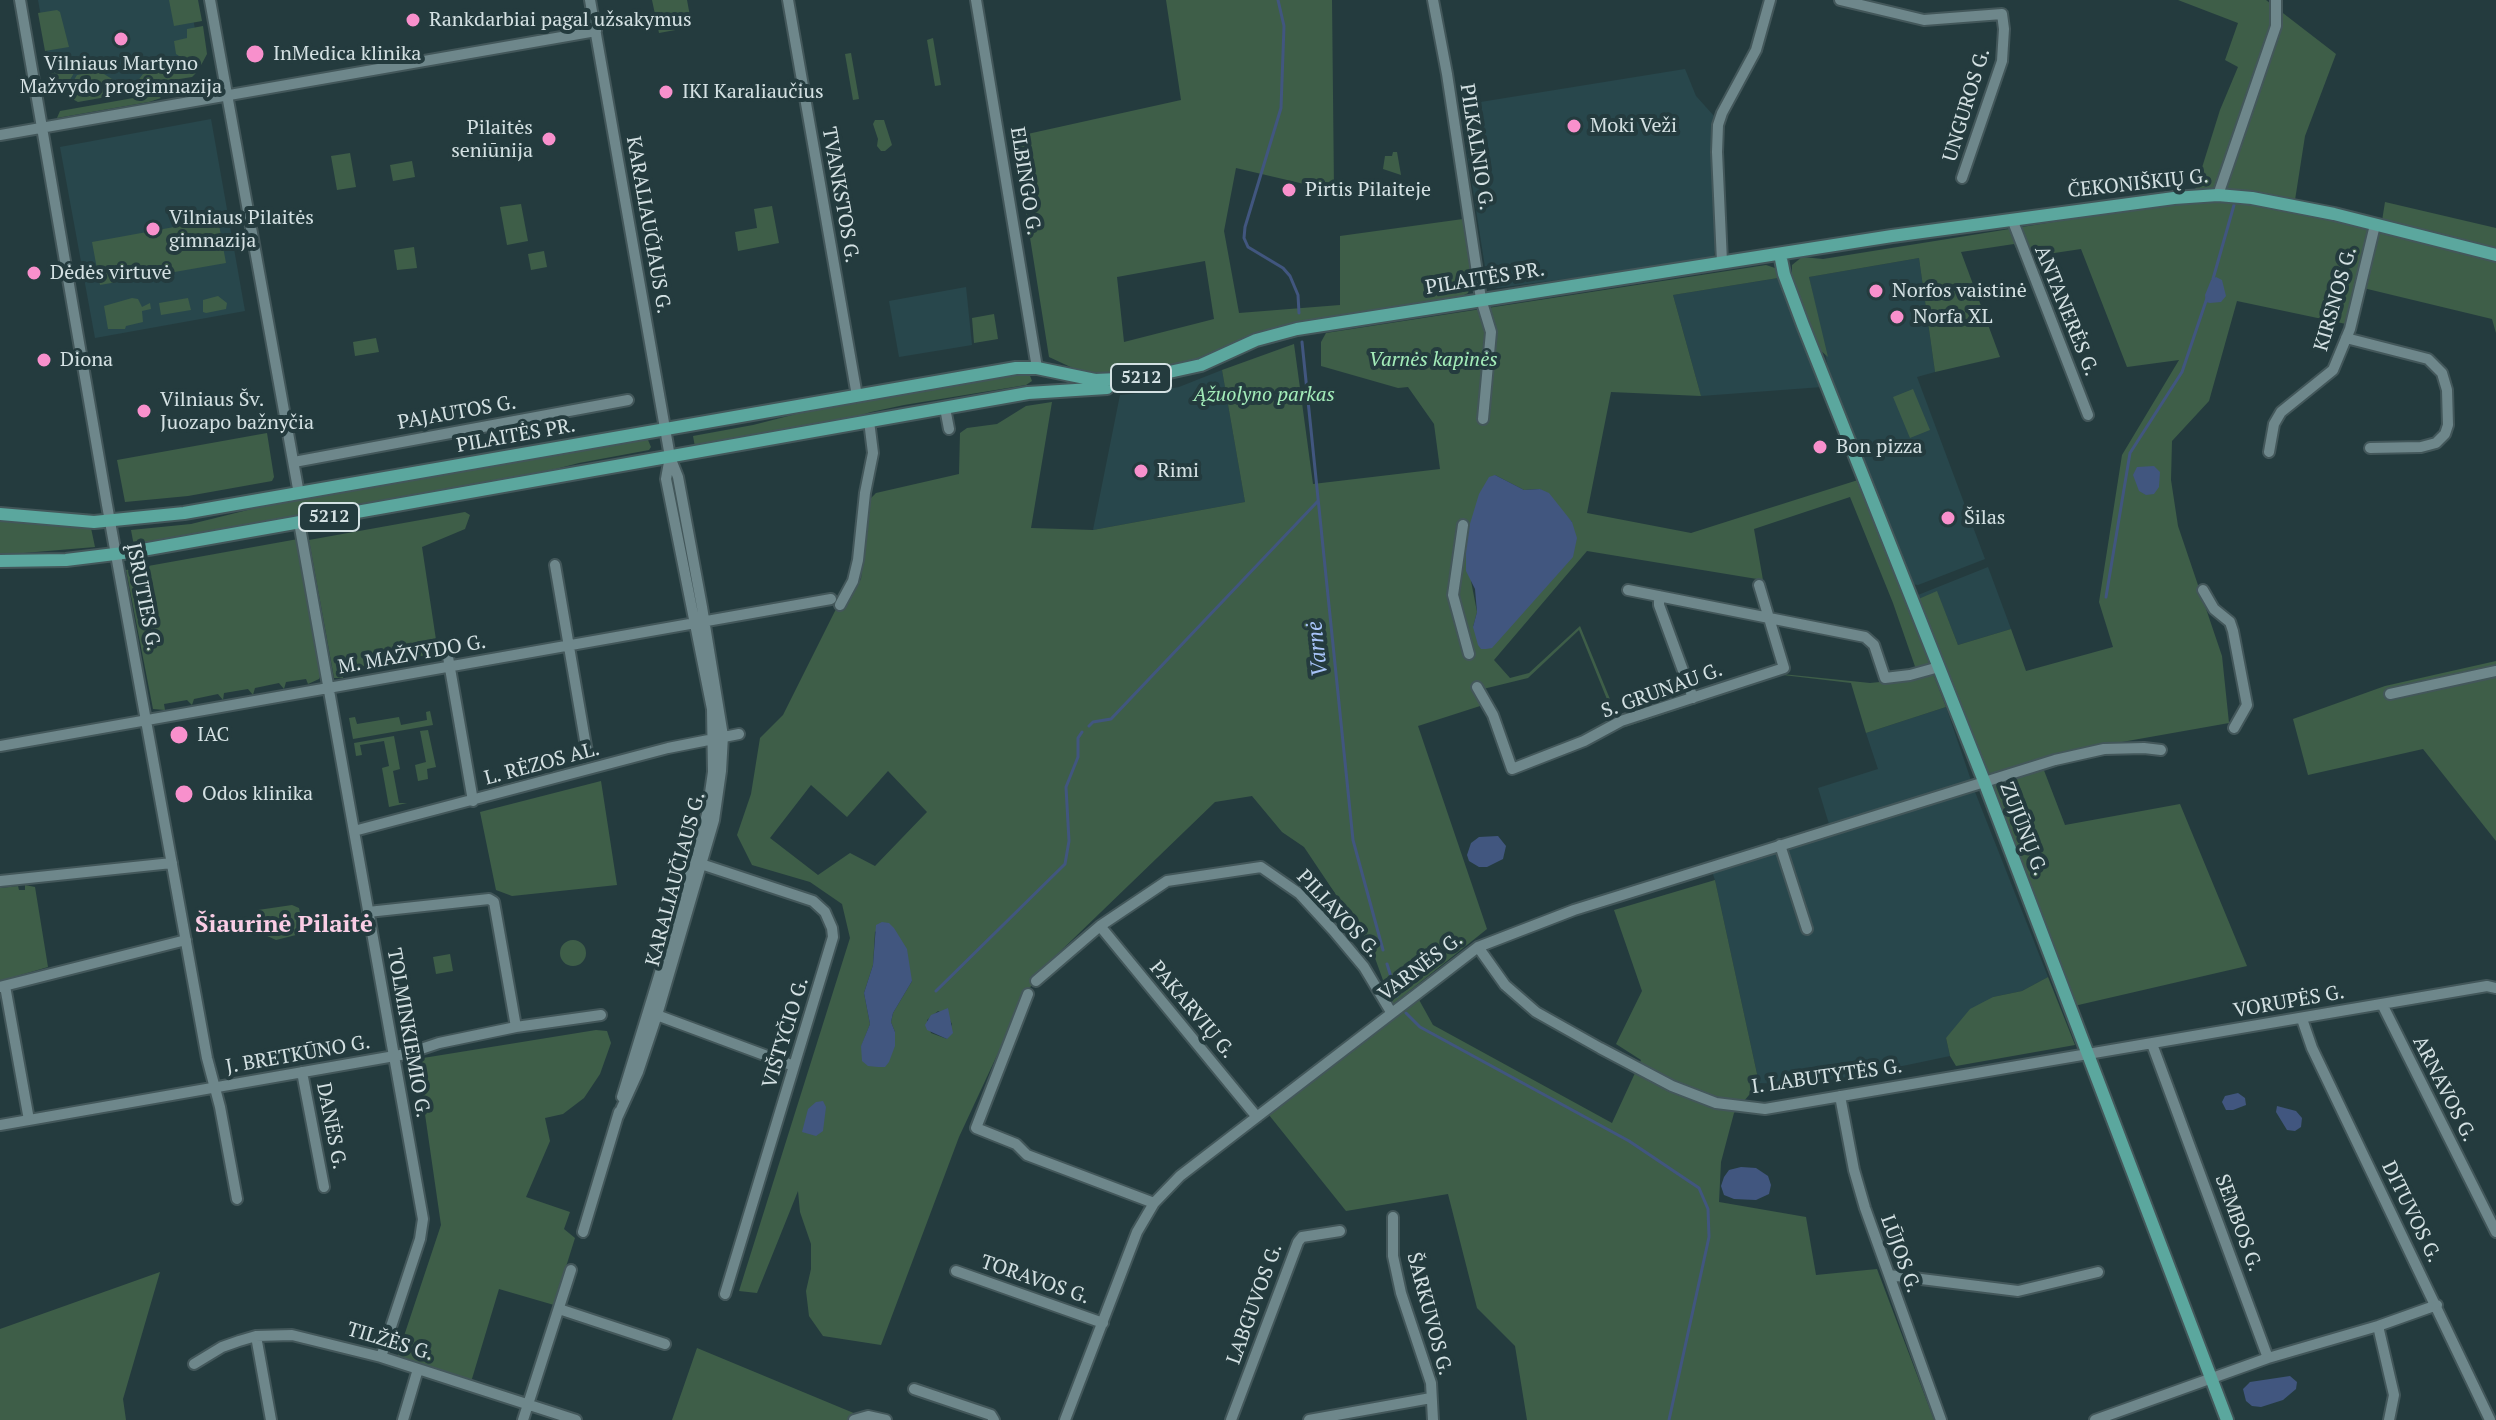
<!DOCTYPE html>
<html>
<head>
<meta charset="utf-8">
<style>
  body { margin:0 }
  canvas { display:block; background:#243b3e }
</style>
</head>
<body>
<canvas width="2496" height="1420"></canvas>
<script>
const c = document.querySelector('canvas').getContext('2d');
c.lineJoin = 'round';
function paint(path, color) {
  c.fillStyle = color;
  c.fill(path, 'evenodd');
}
function poly(rows) {
  const path = new Path2D();
  for (const r of rows) {
    if (r.length === 3) {
      path.moveTo(r[0] + r[2], r[1]);
      path.arc(r[0], r[1], r[2], 0, 2 * Math.PI);
      continue;
    }
    path.moveTo(r[0], r[1]);
    for (let i = 2; i < r.length; i += 2) path.lineTo(r[i], r[i + 1]);
  }
  return path;
}
function strokePath(path, color, width, dash) {
  c.strokeStyle = color;
  c.lineWidth = width;
  c.lineCap = dash ? 'butt' : 'round';
  c.setLineDash(dash || []);
  c.stroke(path);
}
function write(font, color, halo, rows, align = 'center') {
  c.font = font + ' "PT Serif",serif';
  c.lineWidth = 8;
  c.setLineDash([]);
  c.textBaseline = 'middle';
  c.strokeStyle = halo;
  c.fillStyle = color;
  for (const [text, x, y, turn = 0] of rows) {
    c.save();
    c.translate(x, y);
    c.rotate((+turn || 0) * Math.PI / 180);
    c.textAlign = isNaN(turn) ? turn : align;
    if (halo) c.strokeText(text, 0, 0);
    c.fillText(text, 0, 0);
    c.restore();
  }
}
paint(poly([
  [38,0,190,0,201,65,195,74,137,83,134,88,125,89,120,86,68,96,54,88],
  [1685,69,1696,96,1714,116,1711,135,1718,236,1713,259,1498,288,1488,286,1460,108,1462,105],
  [211,119,245,311,95,338,60,147],
  [1919,258,1935,372,1917,377,1985,559,1918,585,1912,584,1891,538,1884,512,1875,488,1864,470,1831,382,1809,277],
  [1778,278,1822,387,1701,396,1673,295],
  [966,287,972,345,899,357,889,301],
  [1222,370,1245,502,1093,530,1120,395,1152,392,1179,387],
  [1988,567,2011,629,1958,645,1937,592,1916,600,1918,595],
  [1946,707,1975,792,2048,977,2022,991,1993,997,1946,1038,1950,1056,1812,1085,1759,1083,1715,880,1709,863,1829,824,1818,788,1878,769,1866,733]
]), '#28474c');
paint(poly([
  [169,0,198,0,202,21,174,26],
  [652,0,687,0,692,27,659,33],
  [1166,0,1332,0,1334,191,1236,168,1224,231,1239,313,1340,305,1340,236,1463,219,1472,280,1468,293,1456,299,1338,315,1270,330,1181,366,1114,375,1090,373,1077,370,1049,357,1014,137,1181,100],
  [1205,261,1214,319,1124,342,1117,277],
  [2178,0,2266,0,2336,54,2305,136,2295,200,2250,191,2195,190,2220,110,2238,67,2225,60,2238,23],
  [57,10,60,12,69,47,45,51,38,13],
  [203,26,207,54,199,69,176,54,174,41,187,38,187,29],
  [933,38,941,85,935,86,927,40],
  [851,53,859,99,853,100,845,54],
  [48,55,52,73,63,71,62,61,71,59,74,73,62,93,51,85,45,56],
  [175,58,197,71,195,74,192,77,167,81,168,86,138,92,134,89,134,86,152,62],
  [99,71,125,87,123,94,78,102,65,95,77,75],
  [156,94,161,98,149,102,57,118,60,111],
  [875,120,884,120,892,145,885,151,881,151,877,146,878,139,873,124],
  [1393,152,1397,152,1401,175,1383,169,1385,156,1392,156],
  [350,153,356,187,337,190,331,156],
  [412,161,415,177,393,181,390,165],
  [2214,201,2254,204,2361,227,2496,261,2496,333,2492,319,2355,286,2346,324,2237,301,2209,401,2172,441,2171,480,2178,526,2222,656,2229,723,2071,751,2040,760,2065,825,2180,804,2247,966,2074,1006,1916,600,1937,591,1958,645,2011,629,2026,671,2113,647,2099,602,2122,455,2179,360,2127,367,2081,249,2021,258,2014,244,1961,252,2000,357,1935,372,1919,258,1809,277,1828,357,1820,350,1792,279,1792,265,1802,257,1823,259,2140,208],
  [2385,202,2496,228,2496,249,2382,221],
  [521,204,528,241,507,245,500,207],
  [772,206,779,243,738,251,735,232,757,228,754,209],
  [218,219,226,263,100,285,92,242],
  [414,247,417,268,397,270,394,250],
  [544,251,547,267,531,270,528,254],
  [1766,265,1775,268,1778,278,1673,295,1701,396,1611,392,1587,513,1691,533,1858,480,1946,707,1866,733,1851,683,1783,675,1619,729,1579,630,1528,678,1479,690,1480,706,1418,726,1487,929,1392,1005,1371,947,1304,847,1282,832,1252,796,1215,802,1044,967,1025,995,959,1137,881,1345,823,1336,809,1316,806,1291,811,1269,811,1244,800,1212,798,1191,757,1293,739,1291,850,938,842,904,810,882,752,865,737,835,751,794,760,738,783,715,836,609,842,610,861,579,869,500,876,493,959,474,960,433,967,428,997,424,1026,406,1052,402,1031,528,1093,530,1245,502,1222,370,1294,344,1313,484,1440,469,1434,424,1408,387,1398,388,1321,366,1321,342,1326,333],
  [1495,475,1524,490,1540,489,1572,522,1473,627,1477,612,1471,581],
  [1850,497,1893,603,1919,678,1870,683,1782,674,1621,726,1580,626,1529,673,1510,678,1494,660,1587,551,1763,580,1754,529],
  [888,771,927,812,875,866,850,853,818,875,770,838,811,785,847,817],
  [875,931,912,981,893,1013,891,1022,895,1032,861,1047,870,1024,864,993,873,965],
  [938,1011,947,1015,952,1024,947,1039,931,1033,927,1020],
  [218,296,227,303,226,309,206,313,203,312,203,300],
  [132,298,138,299,142,307,150,303,151,309,142,311,143,322,126,326,125,329,108,329,104,306],
  [188,298,191,310,161,315,159,303],
  [994,314,998,339,974,343,972,318],
  [376,338,379,352,355,356,353,342],
  [1029,373,1032,381,1026,385,904,405,871,412,849,419,695,447,693,436,753,425,804,412,1005,375],
  [1913,389,1930,430,1910,438,1893,397],
  [267,433,274,477,272,481,188,496,125,502,117,460],
  [639,440,648,440,651,447,649,450,579,463,536,474,134,546,131,530,191,524,264,506],
  [465,512,470,515,465,529,422,547,438,653,343,670,343,678,334,678,309,540],
  [0,520,91,528,95,547,0,555],
  [298,539,321,675,319,679,308,684,306,679,286,682,284,689,279,683,255,688,253,695,248,689,224,693,223,700,218,694,194,699,192,705,187,700,164,704,165,710,153,709,126,570],
  [2496,661,2496,841,2423,749,2308,775,2293,719,2385,686],
  [430,711,433,725,353,739,349,718,355,717,357,724,399,717,401,725,427,720,426,712],
  [428,730,436,767,427,769,428,779,418,781,415,765,426,762,420,731],
  [394,736,400,769,393,771,399,803,407,803,389,807,382,768,389,766,384,741,360,745,362,755,356,756,354,743],
  [601,781,617,885,512,896,496,890,480,812],
  [1715,880,1759,1083,1734,1113,1721,1162,1719,1202,1806,1217,1816,1275,1877,1269,1934,1420,1527,1420,1515,1346,1477,1308,1448,1194,1346,1211,1269,1115,1418,998,1433,1025,1612,1123,1641,1060,1616,1044,1642,991,1614,910],
  [25,885,35,887,48,967,0,981,0,888,18,886,19,890,25,890],
  [292,905,299,908,304,933,276,940,254,930,254,914,258,910],
  [573,953,13],
  [450,954,453,971,436,974,433,957],
  [2048,977,2075,1045,1956,1066,1950,1056,1946,1038,1970,1009,1993,997,2022,991],
  [596,1030,607,1031,611,1043,600,1074,584,1098,563,1114,545,1118,550,1141,526,1197,570,1212,564,1229,575,1238,554,1305,499,1289,471,1382,397,1357,441,1225,417,1059],
  [160,1272,123,1399,126,1420,0,1420,0,1329],
  [697,1348,856,1414,848,1420,672,1420]
]), '#3e5e48');
paint(poly([
  [2216,277,2222,280,2226,296,2221,302,2210,303,2206,302,2205,295,2211,280],
  [2154,466,2160,472,2159,487,2154,494,2146,495,2139,491,2133,475,2137,467],
  [1495,475,1524,490,1540,489,1549,493,1572,522,1577,538,1573,557,1492,648,1486,649,1481,649,1478,645,1473,627,1477,612,1475,589,1466,571,1466,537,1479,494,1489,477],
  [1498,836,1506,846,1503,859,1487,867,1479,867,1469,861,1467,855,1471,843,1479,837],
  [882,922,889,923,894,928,907,949,912,981,893,1013,891,1022,895,1032,895,1046,889,1062,885,1067,878,1067,868,1066,862,1061,861,1046,870,1024,864,993,873,965,876,925],
  [948,1008,953,1033,947,1039,927,1030,925,1025,931,1015],
  [2238,1093,2245,1098,2246,1105,2233,1110,2226,1110,2222,1102,2225,1096],
  [823,1101,826,1107,823,1131,816,1136,802,1132,808,1109,816,1102],
  [2277,1106,2296,1111,2302,1118,2301,1127,2295,1131,2287,1130,2276,1112],
  [1741,1167,1756,1168,1768,1176,1771,1185,1769,1194,1756,1200,1734,1199,1724,1195,1721,1186,1724,1177,1729,1170],
  [2290,1376,2297,1382,2296,1389,2283,1400,2261,1407,2252,1406,2246,1401,2243,1389,2250,1382]
]), '#41567f');
strokePath(poly([
  [1278,0,1284,26,1281,108,1245,227,1244,238,1248,247,1283,268,1290,276,1298,295,1299,313],
  [2213,279,2234,205],
  [1302,342,1353,840,1383,950],
  [2106,597,2130,453,2182,372,2207,298],
  [1089,726,1093,722,1111,719,1318,501],
  [1387,964,1397,996],
  [936,991,1065,864,1069,841,1066,787,1078,757,1078,738,1082,732],
  [1406,1013,1420,1027,1629,1141,1699,1188,1708,1209,1709,1237,1669,1420]
]), '#41567f', 3);
const minor = poly([
  [20,0,107,505,207,1058,220,1107,237,1199],
  [210,0,299,494],
  [590,0,670,457,678,477,702,607,723,736,721,771,714,820,657,1015,638,1072,618,1116],
  [788,0,857,396],
  [976,0,1037,368],
  [1433,0,1447,74,1481,299,1491,332,1483,419],
  [1840,0,1924,20,2002,14,2004,29,2002,61,1962,178],
  [0,135,596,31],
  [2218,195,2276,26,2276,0],
  [2012,219,2088,415],
  [1722,262,1717,152,1718,125,1722,113,1756,50,1770,0],
  [2346,338,2428,359,2442,373,2447,390,2448,425,2445,434,2436,443,2421,447,2370,448],
  [945,408,949,429],
  [2269,452,2274,424,2281,412,2333,370,2350,329,2375,225],
  [294,462,628,400],
  [299,522,423,1219,420,1239,381,1357],
  [1463,525,1453,595,1469,654],
  [555,565,587,752],
  [1628,590,1865,637,1874,645,1885,678,1910,675,1939,667],
  [2203,590,2214,609,2230,622,2233,631,2247,705,2234,728],
  [1659,596,1659,605,1693,698],
  [840,605,853,581,858,560,865,493,873,453,869,421],
  [447,651,473,801],
  [1477,687,1493,715,1512,769,1584,741,1621,721,1784,668,1759,585],
  [2390,694,2496,671],
  [0,746,831,599],
  [354,831,668,748,739,734],
  [1780,845,1807,929],
  [701,864,813,901,825,912,832,928,833,937,725,1294],
  [0,881,172,863],
  [368,912,489,899,494,902,516,1027],
  [1100,926,1257,1117],
  [1478,947,1505,985,1536,1012,1600,1048,1672,1086,1716,1103,1765,1109,2487,986,2496,988],
  [1036,981,1100,926,1167,881,1261,867,1300,894,1333,930,1364,967,1391,1012],
  [5,986,29,1120],
  [0,987,186,940],
  [1028,994,976,1128,1016,1144,1027,1155,1154,1203],
  [2382,1004,2496,1232],
  [654,1014,794,1066],
  [2302,1019,2312,1048,2490,1420],
  [2152,1044,2268,1358],
  [302,1072,324,1187],
  [1840,1096,1854,1170,1865,1208,1941,1420],
  [622,1097,699,845,707,814,713,772,712,709,666,479,670,457],
  [0,1125,406,1054,439,1043,516,1027,601,1015],
  [1393,1217,1393,1256,1401,1293,1431,1383,1433,1420],
  [583,1232,619,1112],
  [956,1271,1103,1323],
  [1889,1275,2018,1291,2098,1272],
  [559,1309,665,1344],
  [2378,1326,2394,1395,2389,1420],
  [256,1336,271,1420],
  [194,1364,222,1347,239,1341,256,1336,292,1335,381,1357,576,1420],
  [914,1389,991,1415,994,1420],
  [403,1420,418,1369],
  [523,1420,571,1270],
  [854,1420,868,1416,886,1420],
  [1065,1420,1137,1232,1154,1203,1180,1176,1206,1156,1478,947,1574,910,2055,760,2104,749,2144,748,2161,750],
  [1231,1420,1298,1242,1302,1237,1340,1231],
  [1309,1420,1431,1398],
  [2095,1420,2268,1358,2378,1326,2437,1305]
]);
const major = poly([
  [1780,254,1784,274,1803,325,1984,781,2227,1420],
  [0,514,94,522,184,513,1016,368,1037,368,1095,380,1142,378,1201,365,1256,340,1297,329,1892,236,2174,198,2218,195,2252,198,2334,214,2496,255],
  [0,561,66,560,131,552,1028,393,1107,388]
]);
strokePath(minor, '#43575a', 14);
strokePath(major, '#43575a', 16);
strokePath(minor, '#6e878b', 10);
strokePath(major, '#5ba79e', 12);
for (const [x, y, r, color] of [
  [413,20,8,"#f890cc"],
  [121,39,8,"#f890cc"],
  [255,54,10,"#f890cc"],
  [666,92,8,"#f890cc"],
  [1574,126,8,"#f890cc"],
  [549,139,8,"#f890cc"],
  [1289,190,8,"#f890cc"],
  [153,229,8,"#f890cc"],
  [34,273,8,"#f890cc"],
  [1876,291,8,"#f890cc"],
  [1897,317,8,"#f890cc"],
  [44,360,8,"#f890cc"],
  [144,411,8,"#f890cc"],
  [1820,447,8,"#f890cc"],
  [1141,471,8,"#f890cc"],
  [1948,518,8,"#f890cc"],
  [179,735,10,"#f890cc"],
  [184,794,10,"#f890cc"]
]) {
  const dot = new Path2D();
  dot.arc(x, y, r, 0, 2 * Math.PI);
  c.fillStyle = color;
  c.fill(dot);
  strokePath(dot, '#243b3e', 3);
}
for (const [x, y, w] of [
  [1141,378,60],
  [329,517,60]
]) {
  const box = new Path2D();
  box.roundRect(x - w / 2, y - 14, w, 28, 6);
  c.fillStyle = '#243b3e';
  c.fill(box);
  strokePath(box, '#d4e1e3', 2);
}
write('bold 18px', '#d4e1e3', null, [
  ["5212",1141,378],
  ["5212",329,517]
]);
write('20px', '#d4e1e3', '#243b3e', [
  ["Rankdarbiai pagal užsakymus",429,20],
  ["InMedica klinika",273,54],
  ["Vilniaus Martyno",121,64,"center"],
  ["Mažvydo progimnazija",121,87,"center"],
  ["IKI Karaliaučius",682,92],
  ["Moki Veži",1590,126],
  ["Pilaitės",533,128,"right"],
  ["seniūnija",533,151,"right"],
  ["Pirtis Pilaiteje",1305,190],
  ["Vilniaus Pilaitės",169,218],
  ["gimnazija",169,241],
  ["Dėdės virtuvė",50,273],
  ["Norfos vaistinė",1892,291],
  ["Norfa XL",1913,317],
  ["Diona",60,360],
  ["Vilniaus Šv.",160,400],
  ["Juozapo bažnyčia",160,423],
  ["Bon pizza",1836,447],
  ["Rimi",1157,471],
  ["Šilas",1964,518],
  ["IAC",197,735],
  ["Odos klinika",202,794]
], 'left');
write('20px', '#d4e1e3', '#243b3e', [
  ["UNGUROS G.",1967,105,-73],
  ["PILKALNIO G.",1476,147,81],
  ["ELBINGO G.",1025,181,81],
  ["ČEKONIŠKIŲ G.",2138,184,-6],
  ["TVANKSTOS G.",840,195,80],
  ["KARALIAUČIAUS G.",648,225,80],
  ["PILAITĖS PR.",1485,279,-9],
  ["KIRSNOS G.",2336,299,-74],
  ["ANTANERĖS G.",2066,311,68],
  ["PAJAUTOS G.",457,413,-10],
  ["PILAITĖS PR.",516,436,-10],
  ["ĮSRUTIES G.",143,597,79],
  ["M. MAŽVYDO G.",412,655,-10],
  ["S. GRUNAU G.",1662,691,-20],
  ["L. RĖZOS AL.",542,764,-15],
  ["ZUJŪNŲ G.",2023,829,69],
  ["KARALIAUČIAUS G.",676,879,-75],
  ["PILIAVOS G.",1338,914,47],
  ["VARNĖS G.",1421,967,-37],
  ["VORUPĖS G.",2289,1002,-10],
  ["PAKARVIŲ G.",1192,1010,50],
  ["TOLMINKIEMIO G.",408,1033,80],
  ["VIŠTYČIO G.",786,1033,-73],
  ["J. BRETKŪNO G.",298,1055,-10],
  ["I. LABUTYTĖS G.",1827,1077,-8],
  ["ARNAVOS G.",2444,1089,63],
  ["DANĖS G.",331,1126,79],
  ["DITUVOS G.",2411,1212,64],
  ["SEMBOS G.",2238,1223,70],
  ["LŪJOS G.",1900,1254,70],
  ["TORAVOS G.",1035,1280,19],
  ["LABGUVOS G.",1255,1304,-70],
  ["ŠARKUVOS G.",1429,1314,75],
  ["TILŽĖS G.",390,1342,17]
]);
write('italic 20px', '#a3ecb9', '#243b3e', [
  ["Varnės kapinės",1433,360],
  ["Ąžuolyno parkas",1264,395]
]);
write('italic 22px', '#a8c4f9', '#243b3e', [
  ["Varnė",1318,649,-96]
]);
write('bold 24px', '#facde5', '#243b3e', [
  ["Šiaurinė Pilaitė",284,925]
]);
</script>
</body>
</html>
